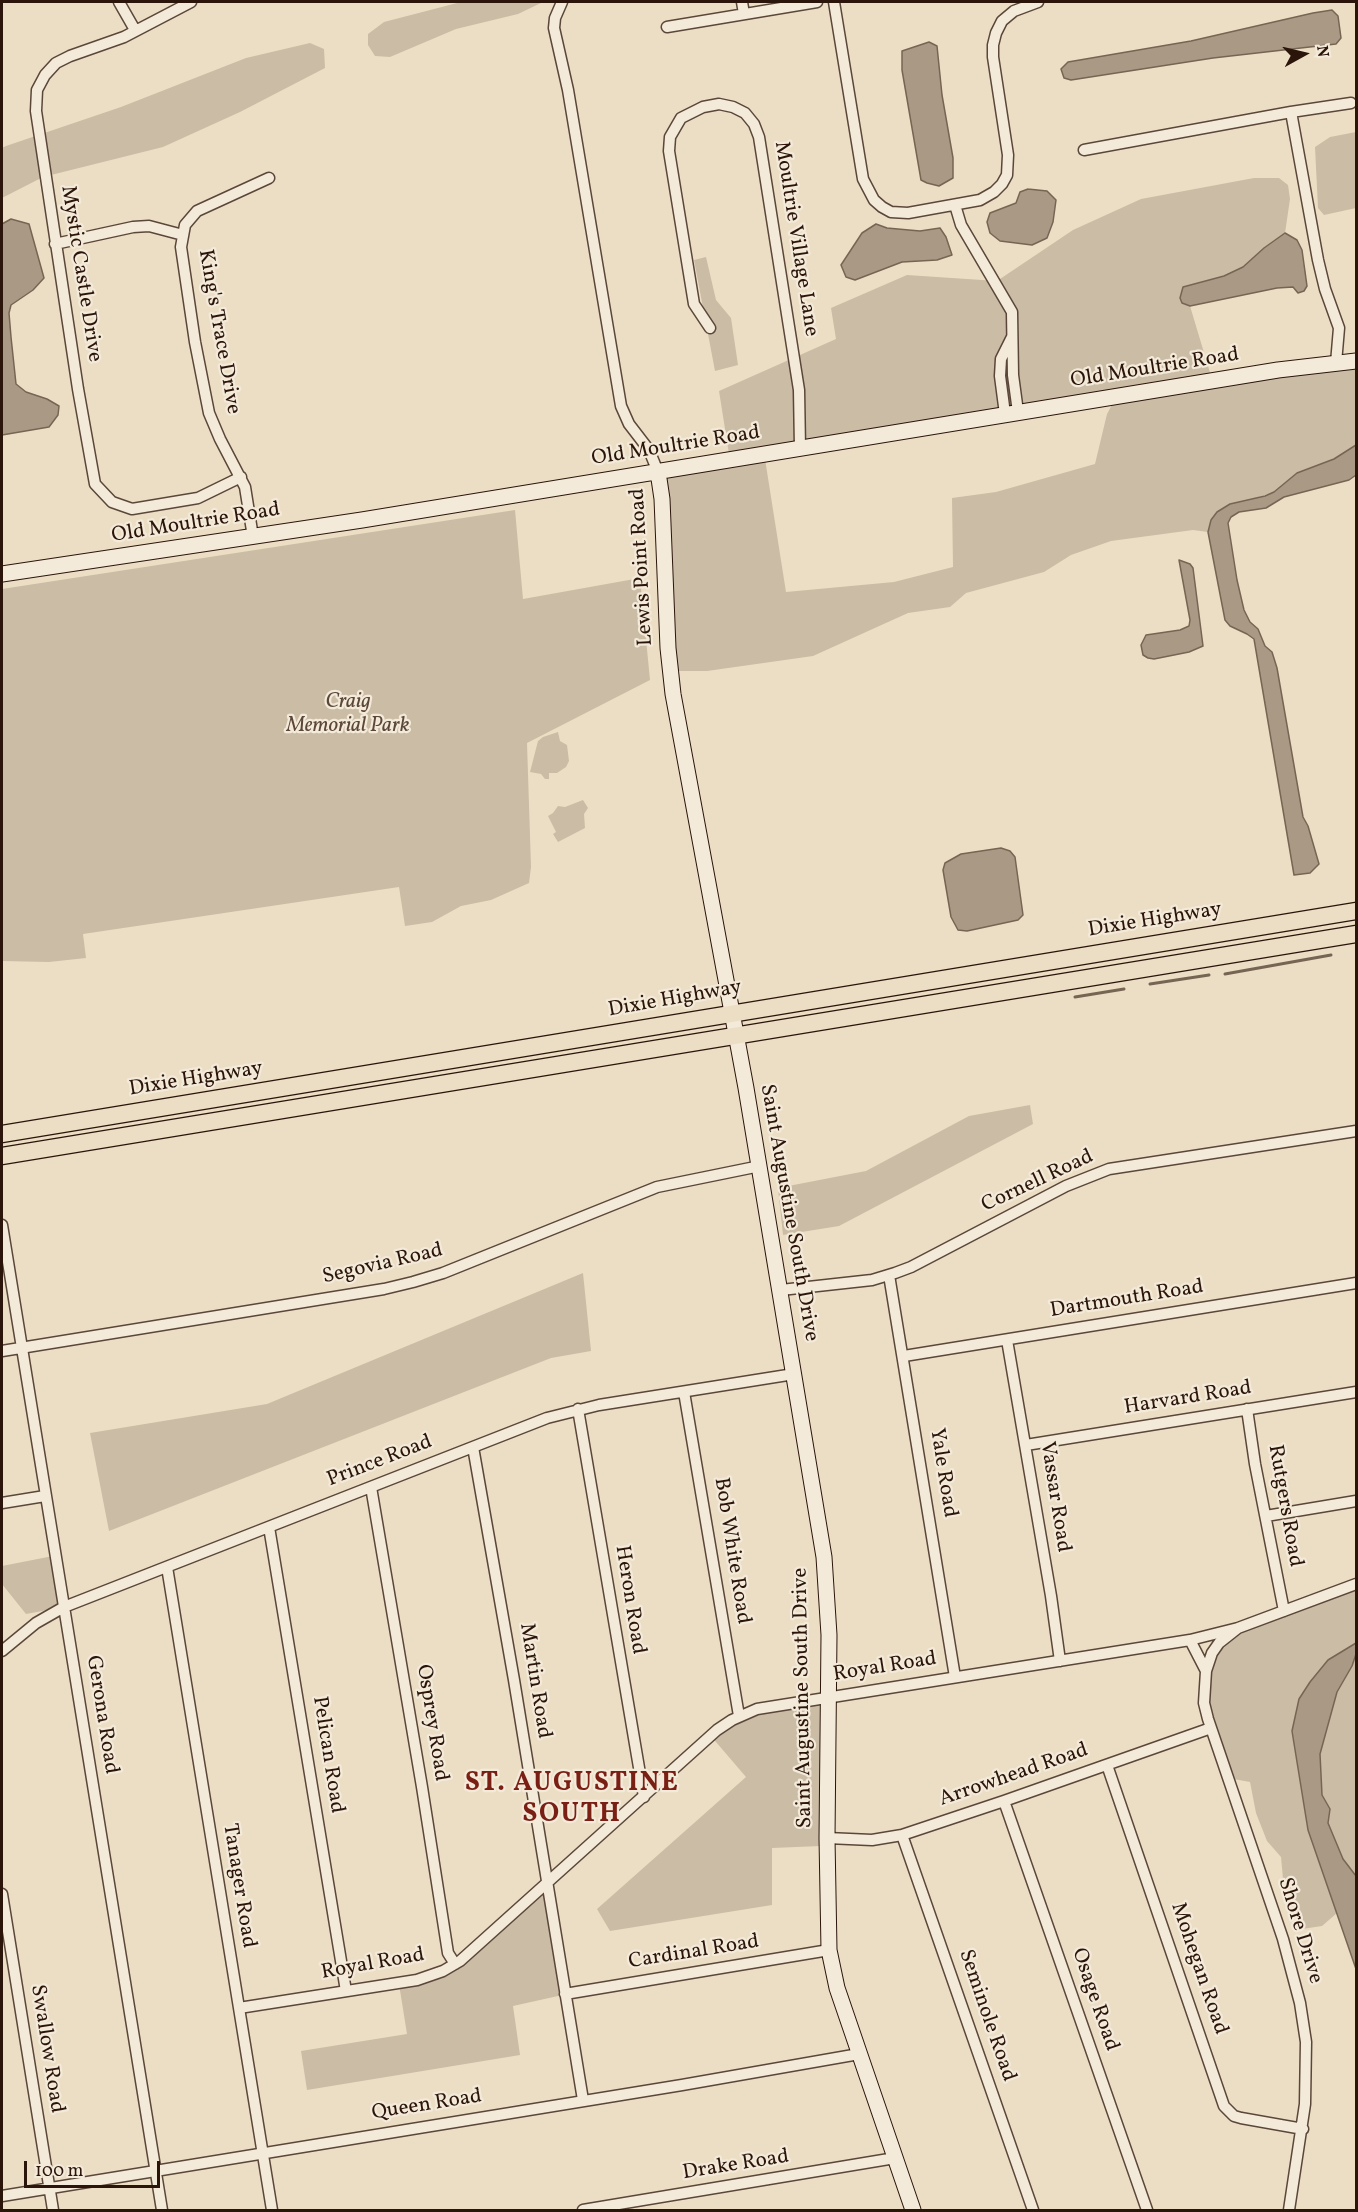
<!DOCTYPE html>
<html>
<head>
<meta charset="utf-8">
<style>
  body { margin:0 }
  #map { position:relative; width:1358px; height:2212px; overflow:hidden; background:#ecdec4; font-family:Vollkorn,serif }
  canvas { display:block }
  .frame { position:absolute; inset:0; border:3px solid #2b150b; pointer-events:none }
  .north { position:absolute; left:1274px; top:24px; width:60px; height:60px; -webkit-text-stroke:4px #f3ead9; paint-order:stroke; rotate:82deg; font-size:16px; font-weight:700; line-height:24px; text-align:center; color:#2b150b }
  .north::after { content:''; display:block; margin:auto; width:21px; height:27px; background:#2b150b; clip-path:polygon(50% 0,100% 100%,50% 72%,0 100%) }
  .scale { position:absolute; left:24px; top:2161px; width:136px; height:27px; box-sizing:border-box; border:3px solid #2b150b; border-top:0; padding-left:8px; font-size:18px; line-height:21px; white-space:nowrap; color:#2b150b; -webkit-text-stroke:4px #f3ead9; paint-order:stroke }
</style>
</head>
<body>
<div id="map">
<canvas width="1358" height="2212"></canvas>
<div class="frame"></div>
<div class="north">N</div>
<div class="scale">100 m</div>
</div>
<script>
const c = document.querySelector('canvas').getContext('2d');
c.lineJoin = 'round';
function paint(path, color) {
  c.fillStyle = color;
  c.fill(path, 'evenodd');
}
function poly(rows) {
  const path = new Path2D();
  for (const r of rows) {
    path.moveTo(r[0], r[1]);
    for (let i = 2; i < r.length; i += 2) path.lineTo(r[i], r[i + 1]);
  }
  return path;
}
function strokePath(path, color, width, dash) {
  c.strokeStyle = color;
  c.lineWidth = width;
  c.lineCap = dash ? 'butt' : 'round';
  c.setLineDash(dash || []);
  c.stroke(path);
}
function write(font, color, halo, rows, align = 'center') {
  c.font = font + ' Vollkorn,serif';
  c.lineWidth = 4.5;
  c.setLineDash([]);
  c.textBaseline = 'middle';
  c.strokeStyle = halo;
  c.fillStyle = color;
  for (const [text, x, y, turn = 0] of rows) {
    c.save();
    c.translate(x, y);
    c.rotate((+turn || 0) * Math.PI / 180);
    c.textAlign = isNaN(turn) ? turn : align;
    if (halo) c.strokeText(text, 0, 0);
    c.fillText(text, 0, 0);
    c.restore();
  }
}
paint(poly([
  [461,2,543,2,518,14,456,29,390,57,375,56,368,45,368,34,384,22],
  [310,43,324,49,325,68,240,112,163,147,43,177,2,198,2,148,6,146,121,107,246,58],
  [1356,132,1356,208,1324,215,1318,208,1315,147,1330,137],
  [1254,178,1279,178,1288,185,1290,199,1285,233,1264,248,1243,267,1224,276,1183,288,1182,303,1190,306,1211,376,729,454,719,391,836,339,831,308,907,275,997,281,1073,230,1141,199],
  [706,257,716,300,731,318,738,365,715,371,694,260],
  [1356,365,1356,445,1334,459,1297,473,1274,492,1253,499,1211,520,1208,532,1193,530,1111,541,1071,555,1044,572,966,593,950,607,908,613,813,656,707,671,676,671,664,475,765,459,786,592,894,582,953,567,952,498,996,492,1095,464,1107,414,1114,401],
  [515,510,523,599,640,578,650,680,527,743,531,867,529,883,491,900,461,906,432,922,405,926,399,887,83,934,86,958,49,962,2,961,2,589],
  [558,732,560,741,567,745,569,761,566,767,557,773,549,773,549,779,545,779,541,774,530,772,538,741,543,737],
  [583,800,588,808,584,814,585,828,558,842,553,834,556,832,548,816,553,813,558,806,565,807],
  [1030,1105,1033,1124,839,1226,783,1235,778,1188,866,1171,969,1116],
  [583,1273,591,1351,551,1358,109,1531,90,1433,267,1404],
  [53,1556,64,1607,26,1614,2,1584,2,1566],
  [1356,1588,1356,1643,1328,1660,1310,1682,1299,1699,1292,1731,1308,1830,1337,1913,1322,1926,1302,1929,1283,1879,1281,1857,1267,1841,1256,1813,1250,1782,1228,1778,1216,1746,1205,1673,1225,1635],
  [1356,1654,1356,1876,1343,1859,1328,1823,1330,1809,1322,1795,1320,1754,1337,1692,1352,1666],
  [823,1698,821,1846,772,1848,772,1905,610,1931,597,1909,746,1777,710,1735,739,1714],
  [545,1883,567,1994,513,2006,520,2055,307,2090,301,2051,407,2034,399,1984,434,1976]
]), '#cbbca5');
const water = poly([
  [1332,10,1338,16,1341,38,1336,44,1213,58,1071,80,1064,78,1061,69,1068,62,1191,41,1313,13,1332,10],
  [929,42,937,46,942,95,953,158,953,178,939,186,927,183,921,180,902,70,902,51,929,42],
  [1028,189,1047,191,1056,200,1053,222,1047,238,1032,245,1000,241,990,233,987,222,990,213,1016,203,1020,192,1028,189],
  [11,219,29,224,44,278,33,290,11,305,9,313,11,337,16,384,26,392,47,399,59,406,58,415,49,427,2,435,2,224,11,219],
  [876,224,887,228,920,231,940,228,946,237,952,255,937,260,902,262,855,280,846,277,841,265,862,233,876,224],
  [1285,233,1297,240,1302,250,1307,286,1304,291,1298,293,1293,287,1277,288,1190,306,1182,303,1180,298,1183,287,1224,276,1243,267,1264,248,1285,233],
  [1356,445,1356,475,1349,480,1284,497,1266,508,1239,512,1231,517,1228,523,1237,580,1244,610,1250,622,1258,629,1265,646,1272,652,1277,668,1303,817,1308,826,1319,864,1310,873,1294,875,1254,639,1247,634,1230,626,1225,620,1208,532,1211,520,1217,512,1230,504,1265,496,1274,492,1297,473,1334,459,1356,445],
  [1179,560,1190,564,1193,568,1203,646,1189,652,1154,659,1148,658,1143,655,1141,645,1146,635,1180,630,1189,626,1190,620,1179,560],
  [1001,848,1010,851,1015,857,1023,915,1018,920,967,931,958,930,951,917,943,870,945,863,961,854,1001,848],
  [1356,1643,1356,1654,1352,1666,1337,1692,1320,1754,1322,1795,1330,1809,1328,1823,1343,1859,1356,1876,1356,1969,1308,1830,1292,1731,1299,1699,1310,1682,1328,1660,1356,1643]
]);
paint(water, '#aa9a85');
strokePath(water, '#776554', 1.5);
strokePath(poly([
  [1225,974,1331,955],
  [1150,984,1209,975],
  [1075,997,1124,989]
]), '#776554', 3);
const street = poly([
  [119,2,135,30],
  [191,2,124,37,70,56,56,63,45,75,37,90,36,111,78,389,95,484,112,502,132,509,198,498,241,477],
  [562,2,555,18,554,28,568,90,621,406,629,424,649,450,658,472],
  [742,2,744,14],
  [834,2,863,179,874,200,882,207,891,212,908,213,980,200,994,192,1002,184,1007,175,1008,155,993,57,993,45,996,33,1002,21,1014,11,1038,2],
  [667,27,817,2],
  [1291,112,1351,103],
  [1084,150,1291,112,1318,260,1325,289,1339,328,1336,363],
  [955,205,961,225,1012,312,1013,375,1018,412],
  [55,244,133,227,149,226,183,235],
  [710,328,694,304,669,151,670,137,681,118,703,107,719,104,733,107,745,113,754,124,759,137,799,390,800,448],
  [1005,414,1000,376,1001,359,1012,337],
  [253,537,245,487,220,439,209,413,195,342,181,247,185,225,197,211,269,178],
  [2,1225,162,2210],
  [889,1275,955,1677],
  [781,1290,872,1280,895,1273,911,1267,1066,1186,1109,1169,1356,1131],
  [1007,1340,1051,1596,1060,1661],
  [2,1351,384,1289,413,1282,443,1273,657,1187,760,1166],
  [904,1356,1356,1283],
  [684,1392,739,1716],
  [578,1409,644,1797],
  [1247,1409,1255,1464,1284,1611],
  [1026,1445,1356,1392],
  [473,1447,514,1680,583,2100],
  [371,1487,422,1787,448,1953,455,1964],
  [2,1503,45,1496],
  [1266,1516,1356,1501],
  [269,1527,346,1991],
  [167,1567,272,2210],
  [1190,1640,1206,1671,1204,1703,1208,1719,1283,1939,1300,2003,1306,2042,1305,2104,1289,2210],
  [2,1651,36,1623,64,1607,547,1418,599,1405,794,1374],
  [1206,1671,1212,1653,1219,1643,1238,1628,1356,1584],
  [1107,1765,1224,2106,1234,2116,1241,2118,1303,2129],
  [1004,1801,1147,2210],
  [902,1835,1033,2210],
  [827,1838,872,1840,902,1835,1004,1801,1211,1728],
  [2,1894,53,2210],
  [565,1994,829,1950],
  [239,2008,417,1980,443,1971,460,1961,717,1730,732,1720,757,1709,1190,1640,1238,1628],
  [2,2196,682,2085,859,2054],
  [583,2210,895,2158]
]);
const secondary = poly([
  [658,472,662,499,668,648,673,694,746,1088,824,1557,829,1635,827,1838,829,1950,837,1988,913,2210],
  [2,574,362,520,1278,370,1356,361]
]);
const primary = poly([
  [2,1134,1356,911],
  [2,1156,1356,934]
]);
strokePath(street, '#5b4739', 13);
strokePath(secondary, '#2b150b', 17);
strokePath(primary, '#2b150b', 19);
strokePath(street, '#f3ead9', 10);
strokePath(secondary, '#f3ead9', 15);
strokePath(primary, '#ecdec4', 16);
write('21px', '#2b150b', '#f3ead9', [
  ["Moultrie Village Lane",795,239,81],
  ["Mystic Castle Drive",80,274,81],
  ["King's Trace Drive",218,332,80],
  ["Old Moultrie Road",1155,369,-9],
  ["Old Moultrie Road",676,447,-9],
  ["Old Moultrie Road",196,524,-9],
  ["Lewis Point Road",643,567,-93],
  ["Dixie Highway",1155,921,-9],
  ["Dixie Highway",675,1000,-10],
  ["Dixie Highway",196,1080,-9],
  ["Cornell Road",1038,1182,-25],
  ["Saint Augustine South Drive",788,1213,80],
  ["Segovia Road",383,1265,-13],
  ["Dartmouth Road",1127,1300,-9],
  ["Harvard Road",1188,1399,-9],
  ["Prince Road",380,1462,-21],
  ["Yale Road",942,1473,81],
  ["Vassar Road",1054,1497,81],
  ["Rutgers Road",1284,1506,80],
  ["Bob White Road",731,1551,81],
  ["Heron Road",629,1600,81],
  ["Royal Road",885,1668,-9],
  ["Martin Road",534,1681,81],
  ["Saint Augustine South Drive",804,1698,-91],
  ["Gerona Road",101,1715,81],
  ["Osprey Road",431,1723,81],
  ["Pelican Road",327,1755,81],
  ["Arrowhead Road",1014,1776,-19],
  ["Tanager Road",238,1886,81],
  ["Shore Drive",1299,1931,73],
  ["Cardinal Road",694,1953,-9],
  ["Royal Road",373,1965,-10],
  ["Mohegan Road",1198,1969,71],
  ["Osage Road",1094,2000,71],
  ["Seminole Road",986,2016,71],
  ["Swallow Road",46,2049,81],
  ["Queen Road",427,2106,-9],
  ["Drake Road",736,2166,-9]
]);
write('italic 21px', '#5b4739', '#f3ead9', [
  ["Craig",348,703],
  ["Memorial Park",348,727]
]);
c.letterSpacing = '1.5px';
write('bold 27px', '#7a1f14', '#f3ead9', [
  ["ST. AUGUSTINE",572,1785],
  ["SOUTH",572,1816]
]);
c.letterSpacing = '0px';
</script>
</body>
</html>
